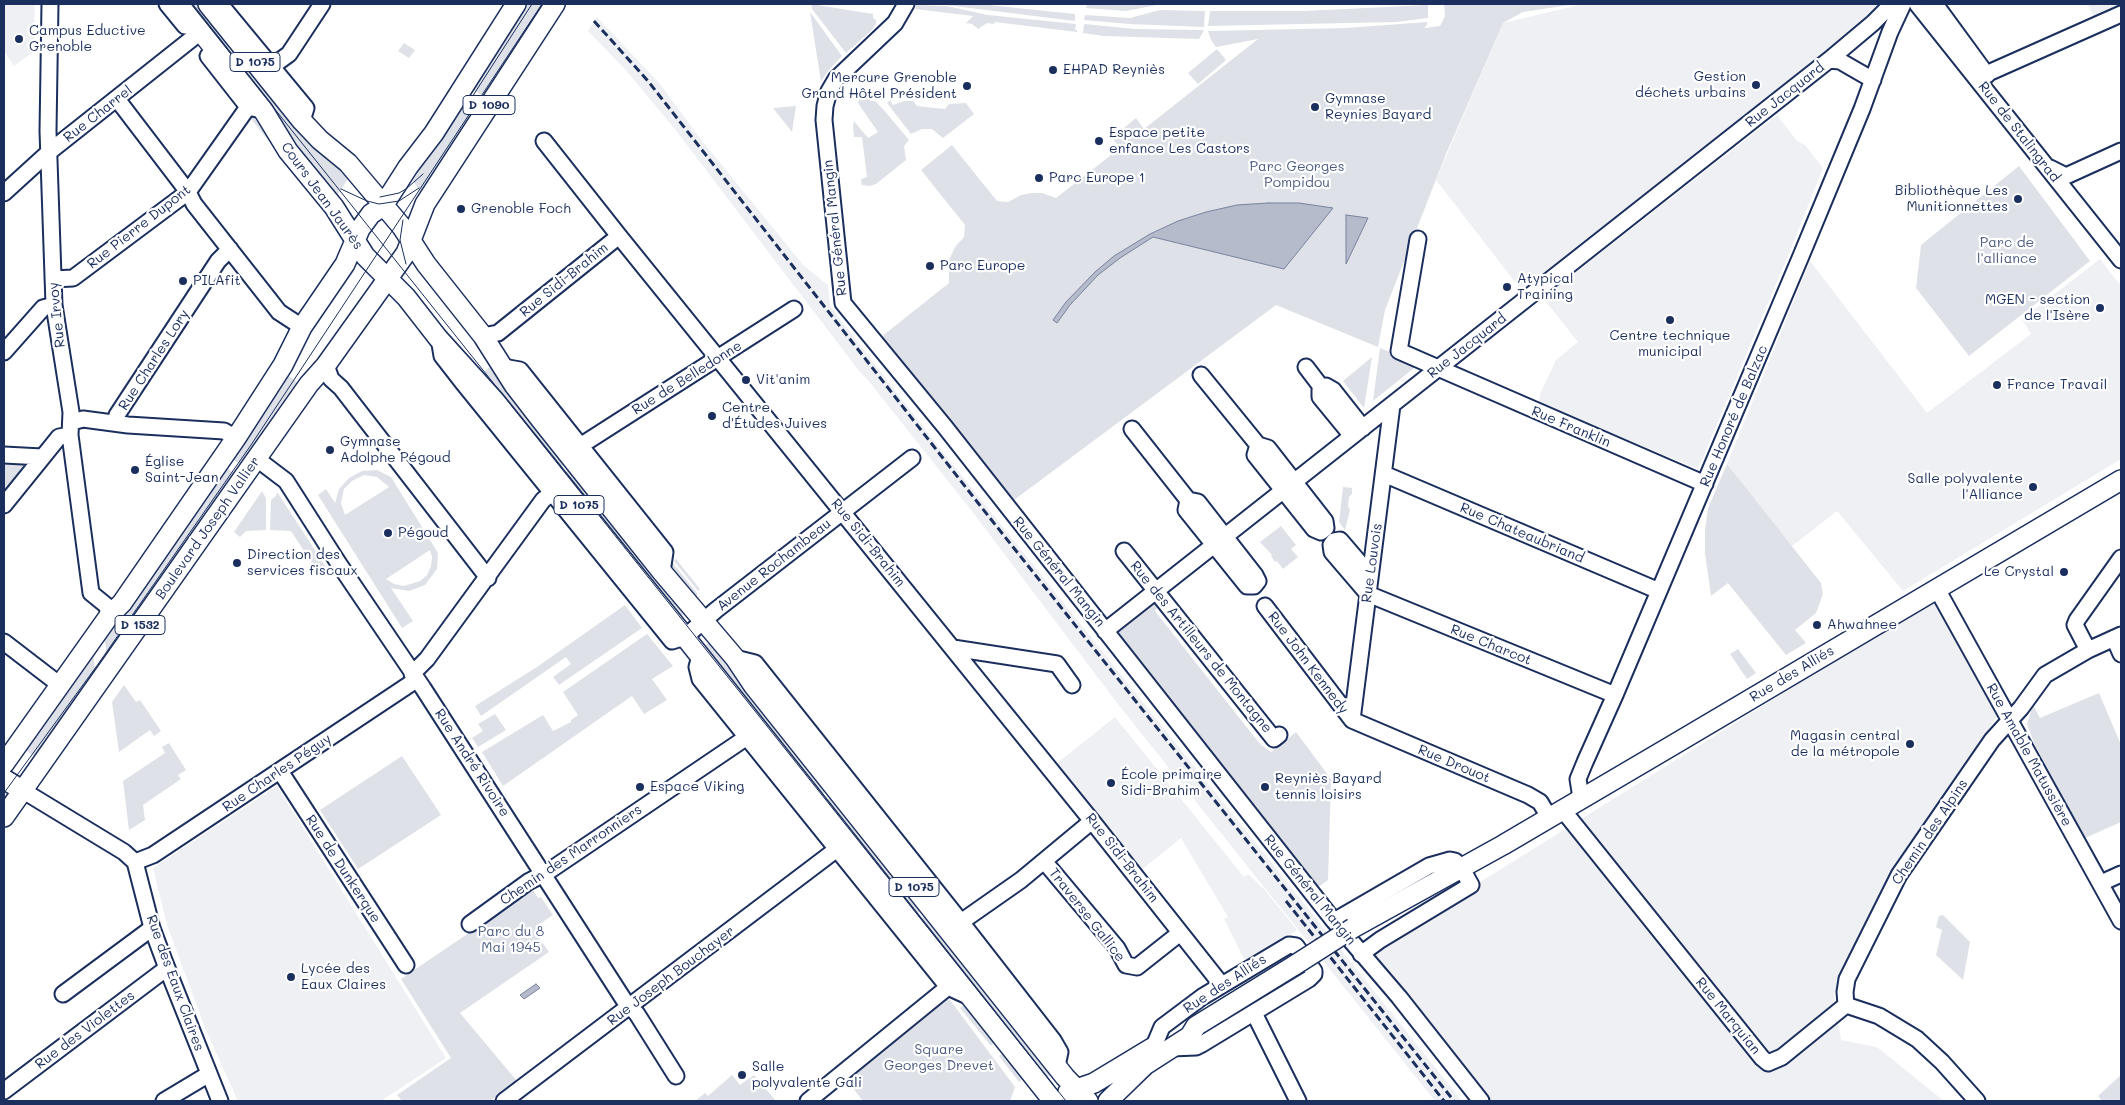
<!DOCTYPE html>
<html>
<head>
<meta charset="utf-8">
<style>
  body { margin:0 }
  #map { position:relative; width:2125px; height:1105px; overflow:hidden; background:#fff; font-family:Mali,sans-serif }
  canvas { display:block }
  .frame { position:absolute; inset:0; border:5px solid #1b2f5e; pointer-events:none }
</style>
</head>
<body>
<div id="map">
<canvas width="2125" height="1105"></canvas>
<div class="frame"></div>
</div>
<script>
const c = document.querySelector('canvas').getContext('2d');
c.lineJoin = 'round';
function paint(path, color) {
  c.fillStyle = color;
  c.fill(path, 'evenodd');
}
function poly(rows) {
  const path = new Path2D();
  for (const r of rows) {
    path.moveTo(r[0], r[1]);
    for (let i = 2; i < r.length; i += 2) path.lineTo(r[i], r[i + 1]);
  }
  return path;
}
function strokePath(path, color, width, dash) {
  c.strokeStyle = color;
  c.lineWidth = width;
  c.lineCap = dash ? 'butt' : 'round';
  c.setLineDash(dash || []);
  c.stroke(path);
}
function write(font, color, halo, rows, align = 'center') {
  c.font = font + ' Mali,sans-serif';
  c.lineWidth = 4.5;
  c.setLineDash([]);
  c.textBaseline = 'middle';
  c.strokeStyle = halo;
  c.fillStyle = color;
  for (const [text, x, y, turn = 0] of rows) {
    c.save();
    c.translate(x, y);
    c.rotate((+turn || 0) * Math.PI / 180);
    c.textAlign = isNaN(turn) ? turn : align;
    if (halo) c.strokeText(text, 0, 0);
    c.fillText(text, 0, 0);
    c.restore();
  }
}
paint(poly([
  [4,4,35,4,33,52,14,66,4,51],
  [1583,4,1876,4,1880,9,1750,116,1522,291,1436,180,1503,23],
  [2087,4,2121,4,2121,6,2094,17],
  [597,17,660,84,699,137,804,266,828,285,830,306,938,446,1462,1101,1435,1101,1121,708,971,510,867,379,859,371,674,128,624,68,588,31],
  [1777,115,1797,141,1805,145,1823,168,1790,251,1698,469,1539,403,1540,394,1556,360,1578,342,1543,298],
  [2100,259,2121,286,2121,459,1903,591,1837,511,1791,547,1727,464,1810,261,1927,413,2031,334,2022,319],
  [1934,599,1998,715,1928,822,1834,994,1841,1040,1877,1047,1944,1101,1488,1101,1370,955,1400,932],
  [1115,717,1244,877,1248,874,1264,889,1297,930,1248,959,1244,959,1224,919,1228,917,1181,838,1140,871,1055,765],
  [277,786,446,1058,381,1101,238,1101,205,1028,167,925,153,868]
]), '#eff0f4');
paint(poly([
  [186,4,201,4,233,44,224,51],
  [526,4,539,4,546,8,487,98,472,89],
  [811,4,873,14,873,18,876,20,876,24,871,31,846,53,812,9],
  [938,4,979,4,1075,14,1075,21],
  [1094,4,1162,4,1126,11,1086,8,1087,5],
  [1444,4,1576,4,1523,12,1503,23,1446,154,1385,310,1378,347,1276,305,1010,503,881,337,949,283,949,260,955,247,964,237,965,225,921,170,952,145,997,201,1008,202,1021,195,1032,193,1042,193,1056,198,1120,148,1112,138,1136,118,1144,129,1258,39,1216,47,1211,40,1208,31,1346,28,1427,22,1427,25,1424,28,1440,26,1445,16],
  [916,5,947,6,988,15,1076,24,1075,30,1077,30,1077,32,995,22,994,24,987,23,978,29,972,24,966,23,973,16,915,9],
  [1428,5,1428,18,1396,22,1208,26,1210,11,1303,11],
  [1160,10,1205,11,1204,27,1129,24,1084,20,1085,15,1130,18],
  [810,12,842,56,828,71,821,82],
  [1084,24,1135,29,1204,30,1199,39,1104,36,1083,33],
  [404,43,415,50,409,58,398,51],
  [238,49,349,177,337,196,228,57],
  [1217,49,1226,60,1198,84,1188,73],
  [868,88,873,94,870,97,870,101,875,101,882,108,909,140,904,146,906,160,876,184,870,186,862,185,861,182,861,179,867,177,862,137,854,137,853,127,854,121,868,138,878,132,858,103,861,93],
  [467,96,481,106,421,193,413,181,421,167,418,166],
  [890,100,893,105,904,101,913,101,917,106,945,109,949,104,966,103,974,114,943,138,932,129,922,129,911,134,887,103],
  [796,106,792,132,773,108],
  [250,113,275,144,278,153,248,115],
  [2019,166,2090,261,1969,356,1916,288,1921,245],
  [1380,348,1419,364,1373,401],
  [1372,357,1364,408,1343,381],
  [491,366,567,462,558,469,481,374],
  [285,373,301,385,244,467,229,457],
  [4,463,23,464,25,465,4,492],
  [1727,464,1821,583,1823,594,1816,613,1795,630,1806,643,1786,655,1728,583,1711,596,1705,553,1705,530,1708,508],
  [223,465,238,476,108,662,104,636],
  [571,468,686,612,677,619,562,475],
  [377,470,391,477,438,553,437,569,425,585,409,591,391,588,413,621,402,628,318,495,326,489,335,503,339,489,349,478,362,471],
  [364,475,377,477,389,487,345,515,341,503,344,489,352,481],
  [430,550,432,557,431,566,427,575,420,581,404,586,394,584,386,579],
  [1343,487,1352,488,1352,494,1349,497,1348,506,1350,510,1345,530,1339,522],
  [262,491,266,498,266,530,246,531,240,537,234,532],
  [277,492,326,567,318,572,291,531,270,530,271,500,276,496],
  [1281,526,1296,545,1291,549,1298,557,1283,569,1277,561,1275,562,1271,556,1272,555,1260,542],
  [676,559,700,589,698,591,674,561],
  [672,562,697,593,697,603,667,566],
  [1150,601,1159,605,1155,611,1260,744,1271,752,1296,732,1331,779,1328,880,1314,890,1112,631],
  [625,605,642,628,559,685,553,677,571,664,566,657,481,716,475,706,537,667],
  [647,634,673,666,652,679,667,700,644,714,632,696,503,786,482,752,543,715,553,731,571,722,571,720,578,715,563,692],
  [710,642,828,789,820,796,701,649],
  [1738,649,1756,673,1747,679,1730,654],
  [93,652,96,677,38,759,23,748],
  [124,685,136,702,140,700,161,731,154,736,150,730,119,752,112,702],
  [2099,693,2121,745,2121,822,2085,838,2034,743,2027,724,2033,705,2040,718],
  [495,714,506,730,478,747,472,738,483,731,478,724],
  [169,743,186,770,178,775,181,779,143,805,145,820,129,830,123,781,165,753,162,747],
  [402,756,441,815,358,869,320,810],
  [833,795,923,909,914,916,824,802],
  [529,884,538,898,541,897,553,915,540,924,539,938,549,952,460,1013,517,1081,490,1101,402,1101,397,1095,451,1058,401,979,501,911],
  [928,914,1056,1074,1044,1078,919,921],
  [1943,915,1970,942,1963,980,1936,955,1942,930,1936,927,1939,916],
  [947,996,1015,1087,1010,1101,863,1101,845,1078],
  [964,1005,994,1043,991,1046,960,1008],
  [1003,1053,1023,1079,1019,1082,999,1056],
  [732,1075,740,1085,754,1075,776,1101,695,1101,705,1093,708,1096],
  [2121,1075,2121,1101,2102,1101,2098,1096]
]), '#dee1e7');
const water = poly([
  [1268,203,1299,203,1333,208,1284,269,1153,237,1120,258,1098,275,1070,305,1057,323,1053,320,1066,302,1095,272,1114,256,1150,234,1178,221,1206,212,1237,205,1268,203],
  [1346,215,1368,218,1346,264,1346,215],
  [536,984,540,988,524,999,520,995,536,984]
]);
paint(water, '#b5bbca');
strokePath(water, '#77839f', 1);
const minor = poly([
  [50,4,48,131,54,305,71,412,70,435,91,593,107,606,109,616],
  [167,4,185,26],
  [220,4,306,108,302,121],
  [906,4,895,23,836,79,829,91,825,106,824,120,843,303,945,427,1334,921,1399,997,1481,1101],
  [1917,4,2121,260],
  [1935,4,1987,75],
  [208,56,248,107,257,109],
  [1829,60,1840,61,1873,80],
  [269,64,278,62,289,54,322,4],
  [1986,74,2121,14],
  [117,99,188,192,194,204,279,312,302,327],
  [544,141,619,236,1092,821,1221,984],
  [2050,168,2066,176,2121,151],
  [4,193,49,152,194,37],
  [1418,239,1399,351,1705,484],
  [53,279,73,278,188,192,248,107],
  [483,336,498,333,619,236],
  [440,344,442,356,463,383,672,641,685,637,716,610,912,458],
  [4,352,43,308,54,305],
  [326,365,331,379,341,388,488,578],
  [503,367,520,370,665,552,662,572],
  [1306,367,1322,388],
  [1201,375,1258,445],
  [72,422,83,419,128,425,224,431,236,438],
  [115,423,117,415,218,261,230,249],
  [1132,429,1188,500],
  [1352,436,1320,397,1320,390,1326,386,1333,390,1363,428],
  [1258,445,1268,448,1325,521,1326,528,1321,532,1314,529,1255,455,1258,445],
  [580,446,794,309],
  [4,455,42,457],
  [257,459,286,481,339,564,423,688,624,1000,637,1014,676,1076],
  [1384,474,1659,591],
  [1188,500,1198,502,1255,575,1258,581,1254,586,1247,586,1186,510,1188,500],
  [4,505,59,437,70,435],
  [1124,551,1274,739,1279,735],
  [1370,575,1340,540,1334,541,1331,545,1332,552,1368,594,1615,695],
  [1937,589,2121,921],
  [1265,606,1352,720],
  [1105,631,1829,60,1873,23,1892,4],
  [2114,638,2121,654],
  [4,642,60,685],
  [953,648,1057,664,1072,685],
  [2088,650,2075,625,2077,620,2121,558],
  [700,656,697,667,700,679,948,987,972,998],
  [735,658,755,663,961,922,1053,1040,1060,1052,1057,1066],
  [412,674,427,659,543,500,552,493],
  [1352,720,1392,405],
  [1352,720,1528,795,1540,802,1549,817],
  [280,771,406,965],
  [22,790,124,852,135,862,152,928,165,963,220,1101],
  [1581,798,1578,779,1585,762,1615,695,1801,256,1862,109,1890,32,1903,4],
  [1562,809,1762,1058,1768,1063,1782,1057,1846,1005],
  [1044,861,1117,948,1126,965,1137,967,1180,933],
  [135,862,153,855,416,680],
  [2101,883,2121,874],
  [1334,921,1429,866,1450,860,1455,861,1461,867,1471,885,1380,940,1361,954],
  [961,922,1021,880,1092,821],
  [470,924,528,882,549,871,747,737],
  [63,994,152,928],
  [1846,1005,1845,992,1847,979,1899,875,1992,740,2021,708,2045,675,2088,650,2121,635],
  [1846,1005,1879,1016,1917,1039,1942,1062,1977,1101],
  [1254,1013,1298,1101],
  [1154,1046,1162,1027,1202,997,1289,945,1296,946,1314,971,1314,974,1309,979,1202,1044,1196,1047,1171,1048],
  [4,1091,167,968],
  [164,1101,209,1074],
  [504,1101,837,849],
  [808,1101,948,987]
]);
const major = poly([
  [179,4,263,110,288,151,334,207,365,256,406,297,438,338,495,401,685,637,1053,1101],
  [208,4,302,121,320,140,348,163,402,227,426,264,483,336,514,385,541,420,662,572,735,658,753,685,1065,1077,1088,1101],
  [4,764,109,616,122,603,236,438,283,365,302,327,345,264,360,229,371,214,383,206,408,167,434,133,516,4],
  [4,779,22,790],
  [4,817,309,384,326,365,406,253,425,204,555,4],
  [1353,928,1503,845,1668,748,2121,480],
  [1068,1092,1094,1083,1152,1048],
  [1108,1101,1145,1065,1190,1036,1196,1026,1295,965]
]);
strokePath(minor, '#1b2f5e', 19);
strokePath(major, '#1b2f5e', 22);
strokePath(minor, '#fff', 15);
strokePath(major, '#fff', 19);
strokePath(poly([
  [191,4,1066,1101],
  [465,108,532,4],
  [341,189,367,201,379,204,399,201,419,188],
  [380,197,399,193,406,189,423,174],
  [403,220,400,240,406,264],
  [4,793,96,667,251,445,542,4]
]), '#1b2f5e', 1);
strokePath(poly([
  [594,21,648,81,982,508,1454,1101],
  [1286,901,1444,1101]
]), '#1b2f5e', 3, [8, 4]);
const majorBridge = poly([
  [1295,965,1353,928]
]);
strokePath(majorBridge, '#1b2f5e', 22, []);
strokePath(majorBridge, '#fff', 19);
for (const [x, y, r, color] of [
  [19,39,5,"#1b2f5e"],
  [1053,70,5,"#1b2f5e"],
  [1756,85,5,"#1b2f5e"],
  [967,86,5,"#1b2f5e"],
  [1315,107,5,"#1b2f5e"],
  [1099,141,5,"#1b2f5e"],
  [1039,178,5,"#1b2f5e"],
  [2018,199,5,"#1b2f5e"],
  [461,209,5,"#1b2f5e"],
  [930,266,5,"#1b2f5e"],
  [183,281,5,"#1b2f5e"],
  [1507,287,5,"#1b2f5e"],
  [2100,308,5,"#1b2f5e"],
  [1670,320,5,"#1b2f5e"],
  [746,380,5,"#1b2f5e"],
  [1997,385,5,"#1b2f5e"],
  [712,416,5,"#1b2f5e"],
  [330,450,5,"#1b2f5e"],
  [135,470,5,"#1b2f5e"],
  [2033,487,5,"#1b2f5e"],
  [388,533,5,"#1b2f5e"],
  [237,563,5,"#1b2f5e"],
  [2064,572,5,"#1b2f5e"],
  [1817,625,5,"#1b2f5e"],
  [1910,744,5,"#1b2f5e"],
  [1111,783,5,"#1b2f5e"],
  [640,787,5,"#1b2f5e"],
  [1265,787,5,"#1b2f5e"],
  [291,977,5,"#1b2f5e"],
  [742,1075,5,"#1b2f5e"]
]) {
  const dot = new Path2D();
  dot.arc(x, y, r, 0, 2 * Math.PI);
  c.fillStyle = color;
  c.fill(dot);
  strokePath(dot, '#fff', 2);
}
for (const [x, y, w] of [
  [255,62,50],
  [489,105,52],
  [579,505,50],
  [140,625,50],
  [914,887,50]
]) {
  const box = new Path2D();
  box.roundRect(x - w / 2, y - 9.5, w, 19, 4);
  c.fillStyle = '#fff';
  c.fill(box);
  strokePath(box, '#1b2f5e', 1);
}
write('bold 12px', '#1b2f5e', null, [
  ["D 1075",255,62],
  ["D 1090",489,105],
  ["D 1075",579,505],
  ["D 1532",140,625],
  ["D 1075",914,887]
]);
write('14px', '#1b2f5e', '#fff', [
  ["Campus Eductive",29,31],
  ["Grenoble",29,47],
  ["EHPAD Reyniès",1063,70],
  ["Gestion",1746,77,"right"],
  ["déchets urbains",1746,93,"right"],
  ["Mercure Grenoble",957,78,"right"],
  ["Grand Hôtel Président",957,94,"right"],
  ["Gymnase",1325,99],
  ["Reynies Bayard",1325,115],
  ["Espace petite",1109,133],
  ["enfance Les Castors",1109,149],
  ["Parc Europe 1",1049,178],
  ["Bibliothèque Les",2008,191,"right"],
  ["Munitionnettes",2008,207,"right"],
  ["Grenoble Foch",471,209],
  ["Parc Europe",940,266],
  ["Atypical",1517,279],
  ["Training",1517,295],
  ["PILAfit",193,281],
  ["MGEN - section",2090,300,"right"],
  ["de l'Isère",2090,316,"right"],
  ["Centre technique",1670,336,"center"],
  ["municipal",1670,352,"center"],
  ["Vit'anim",756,380],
  ["France Travail",2007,385],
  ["Centre",722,408],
  ["d'Études Juives",722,424],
  ["Gymnase",340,442],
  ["Adolphe Pégoud",340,458],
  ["Église",145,462],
  ["Saint-Jean",145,478],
  ["Salle polyvalente",2023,479,"right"],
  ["l'Alliance",2023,495,"right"],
  ["Pégoud",398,533],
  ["Direction des",247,555],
  ["services fiscaux",247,571],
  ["Le Crystal",2054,572,"right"],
  ["Ahwahnee",1827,625],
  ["Magasin central",1900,736,"right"],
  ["de la métropole",1900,752,"right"],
  ["École primaire",1121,775],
  ["Sidi-Brahim",1121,791],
  ["Reyniès Bayard",1275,779],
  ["tennis loisirs",1275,795],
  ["Espace Viking",650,787],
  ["Lycée des",301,969],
  ["Eaux Claires",301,985],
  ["Salle",752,1067],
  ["polyvalente Gali",752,1083]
], 'left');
write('14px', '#1b2f5e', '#fff', [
  ["Rue Jacquard",1785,95,-38],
  ["Rue Charrel",98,114,-38],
  ["Rue de Stalingrad",2019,132,52],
  ["Cours Jean Jaurès",322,196,54],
  ["Rue Pierre Dupont",139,227,-38],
  ["Rue Général Mangin",835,228,-96],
  ["Rue Sidi-Brahim",564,280,-39],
  ["Rue Irvoy",57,315,-96],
  ["Rue Jacquard",1467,346,-38],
  ["Rue Charles Lory",154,360,-57],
  ["Rue de Belledonne",687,378,-32],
  ["Rue Honoré de Balzac",1734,416,-67],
  ["Rue Franklin",1571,427,23],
  ["Boulevard Joseph Vallier",208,528,-55],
  ["Rue Chateaubriand",1522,533,23],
  ["Rue Sidi-Brahim",868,543,51],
  ["Rue Louvois",1372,563,-82],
  ["Avenue Rochambeau",774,565,-38],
  ["Rue Général Mangin",1059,572,51],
  ["Rue Charcot",1491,645,22],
  ["Rue des Artilleurs de Montagne",1201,647,51],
  ["Rue John Kennedy",1308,663,53],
  ["Rue des Alliés",1792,674,-31],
  ["Rue Amable Matussière",2029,755,61],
  ["Rue André Rivoire",472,763,57],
  ["Rue Drouot",1454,764,23],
  ["Rue Charles Péguy",277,773,-34],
  ["Chemin des Alpins",1930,832,-56],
  ["Chemin des Marronniers",571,855,-34],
  ["Rue Sidi-Brahim",1122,858,52],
  ["Rue de Dunkerque",343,869,57],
  ["Rue Général Mangin",1310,890,51],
  ["Traverse Gallice",1087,915,52],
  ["Rue Joseph Bouchayer",671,976,-37],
  ["Rue des Eaux Claires",175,983,70],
  ["Rue des Alliés",1225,984,-33],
  ["Rue Marquian",1728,1016,51],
  ["Rue des Violettes",85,1030,-37]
]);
write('14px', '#4c5c80', '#fff', [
  ["Parc Georges",1297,167],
  ["Pompidou",1297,183],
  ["Parc de",2007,243],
  ["l'alliance",2007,259],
  ["Parc du 8",511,932],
  ["Mai 1945",511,948],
  ["Square",939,1050],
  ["Georges Drevet",939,1066]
]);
</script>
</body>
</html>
